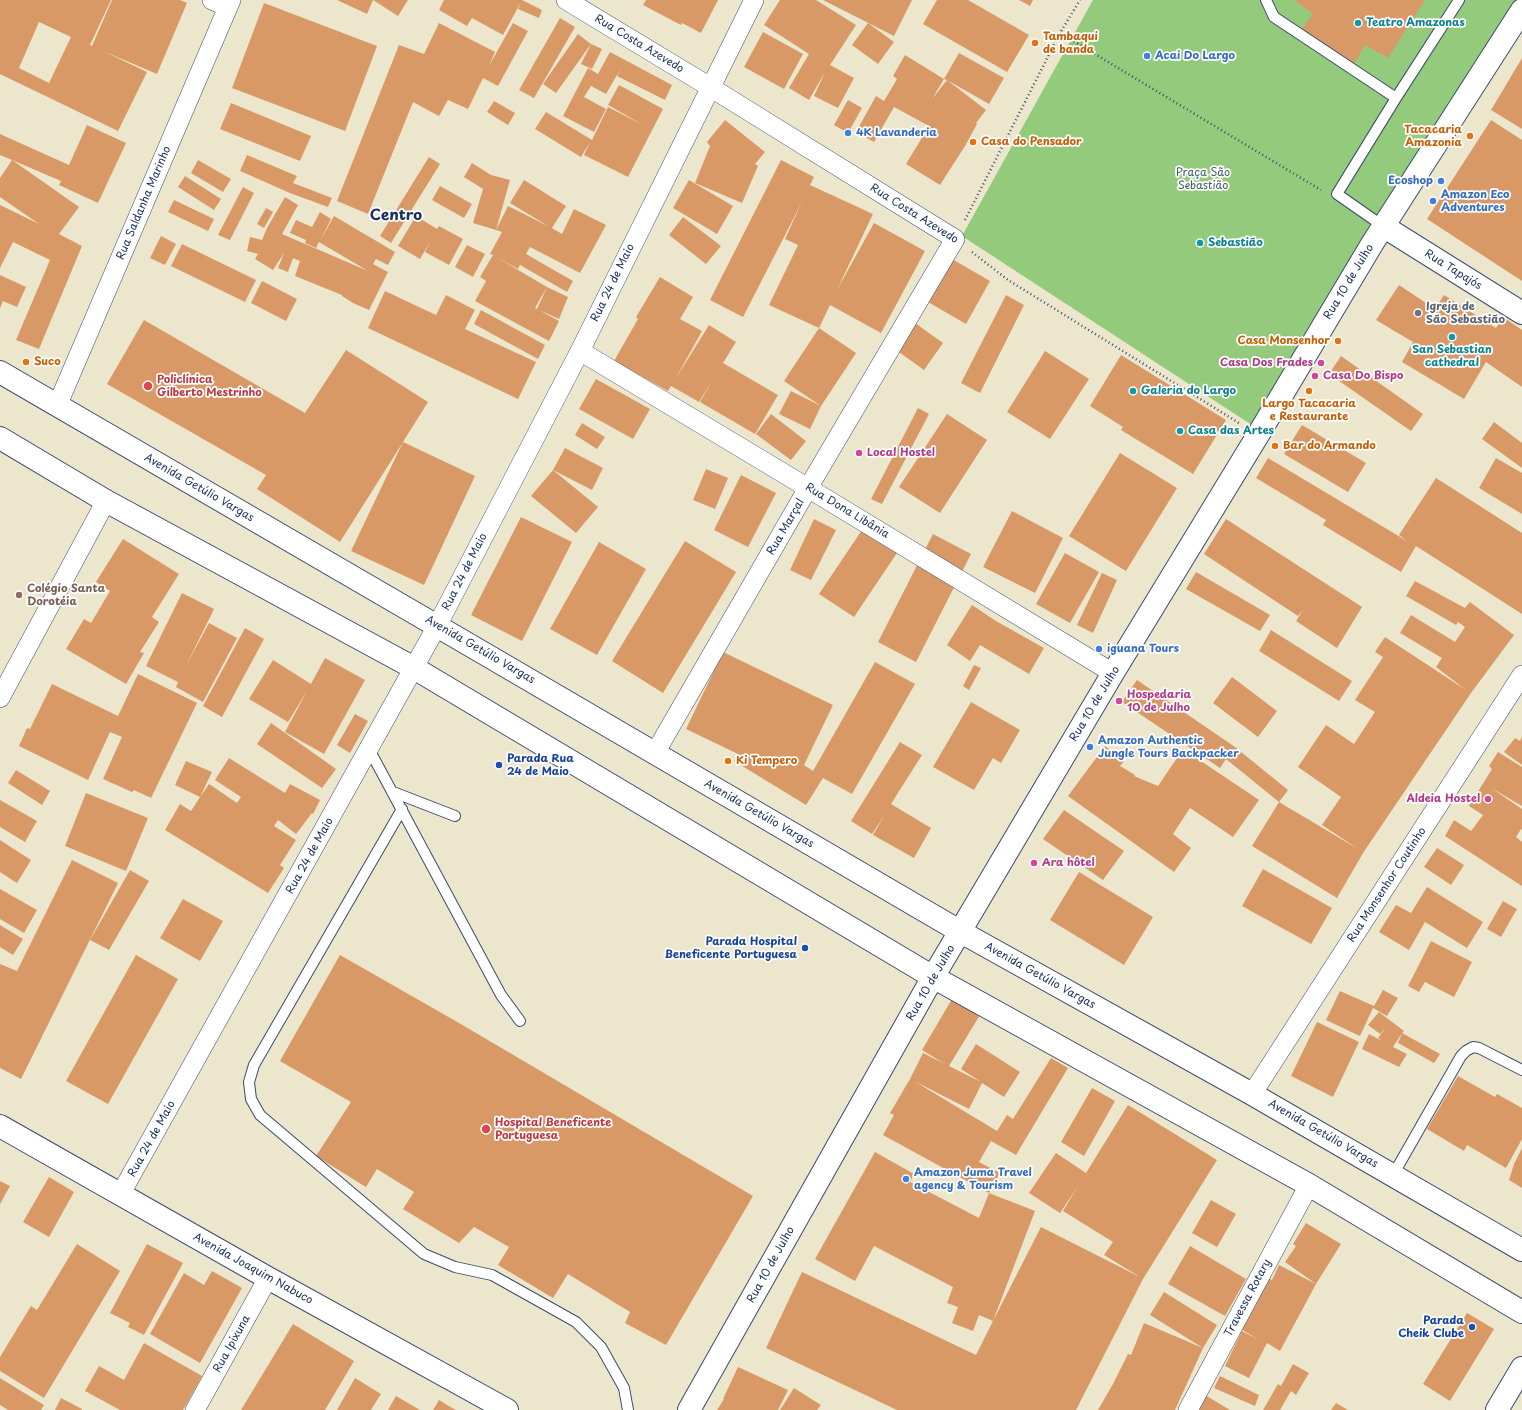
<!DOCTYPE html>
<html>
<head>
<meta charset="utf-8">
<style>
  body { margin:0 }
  canvas { display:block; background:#ece7cc }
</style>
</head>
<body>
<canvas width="1522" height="1410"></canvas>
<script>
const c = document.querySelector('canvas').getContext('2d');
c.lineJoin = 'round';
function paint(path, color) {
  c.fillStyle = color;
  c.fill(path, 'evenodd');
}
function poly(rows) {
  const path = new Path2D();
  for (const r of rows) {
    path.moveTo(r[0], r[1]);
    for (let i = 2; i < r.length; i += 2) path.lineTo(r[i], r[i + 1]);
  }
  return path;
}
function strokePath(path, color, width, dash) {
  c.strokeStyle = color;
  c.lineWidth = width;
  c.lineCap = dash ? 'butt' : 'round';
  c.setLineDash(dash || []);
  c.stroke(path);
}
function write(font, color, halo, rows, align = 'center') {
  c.font = font + ' "Playpen Sans",sans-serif';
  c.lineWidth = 3.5;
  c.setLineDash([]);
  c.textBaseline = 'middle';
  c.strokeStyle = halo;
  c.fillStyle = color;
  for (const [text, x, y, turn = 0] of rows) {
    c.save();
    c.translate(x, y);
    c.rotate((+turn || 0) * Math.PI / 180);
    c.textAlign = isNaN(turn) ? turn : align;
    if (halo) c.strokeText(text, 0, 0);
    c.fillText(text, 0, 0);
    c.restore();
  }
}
paint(poly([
  [1093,0,1519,0,1261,431,962,236]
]), '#94ca7b');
paint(poly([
  [0,0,111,0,90,45,92,46,112,0,180,0,187,3,157,74,103,51,147,72,118,131,0,74],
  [39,22,71,37,49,83,19,68],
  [337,0,408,0,398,16,373,0,367,14],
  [444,0,522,0,542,10,539,18,518,9,521,2,503,35,472,18,467,26,439,10],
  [646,0,718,0,701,33,682,23,681,25,643,5],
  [780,0,816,0,856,25,830,65,854,78,838,108,814,96,825,72,809,100,789,88,809,54,764,25],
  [823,0,912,0,894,36],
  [937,0,968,0,1029,35,1007,72,923,24],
  [1019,0,1033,0,1030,6],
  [1294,0,1425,0,1388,58,1365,45,1354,64,1299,33,1313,14],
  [264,3,377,46,345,131,232,88],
  [560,18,575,27,534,98,519,90],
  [439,23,495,52,489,66,513,23,528,31,498,86,483,78,468,109,448,100,439,116,413,102,368,214,337,201,399,45,424,54],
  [868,23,894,42,878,64,852,45],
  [763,32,803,54,784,89,744,67],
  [578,34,591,44,602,49,592,69,581,64,591,44,556,93,543,84],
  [610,52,672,85,665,100,617,76,621,68,606,94,591,86,584,97,606,109,594,132,563,116,588,68,598,74],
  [959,53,1004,78,989,104,947,80,986,110,976,123,977,124,965,146,940,185,906,164,929,126,894,107,874,142,856,132,876,96,884,101,897,79,893,76,905,55,944,79,932,99,947,80,944,79],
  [1522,58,1522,129,1491,110],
  [619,85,663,109,628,177,584,155,590,142,581,157,535,129,546,112,592,140,608,107,643,125,608,105],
  [848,100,862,108,848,133,834,125],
  [494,101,515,113,508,125,487,112],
  [231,103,311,136,300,161,220,129],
  [725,120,765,152,755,164,758,166,742,203,695,183,710,146,707,142],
  [1491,120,1522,140,1522,281,1427,219],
  [87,125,126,143,98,203,59,185,61,181,12,160,79,207,59,234,82,246,39,349,16,340,50,260,13,242,0,268,0,205,39,224,0,197,0,178,12,160,0,155,0,134,69,165],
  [247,155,297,176,293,183,332,198,328,207,290,193,240,171],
  [429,157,440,164,391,243,380,236],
  [198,160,231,179,223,192,191,173],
  [781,160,814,177,810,185,873,214,837,290,874,223,925,251,881,333,830,305,819,328,856,353,821,406,784,381,819,328,769,305,798,245,785,239,802,202,743,317,710,300],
  [472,163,491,175,510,180,496,230,473,223,483,189,464,177],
  [185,176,221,199,214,210,178,187],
  [524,180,566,206,552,228,562,234,574,209,606,225,580,273,530,247,526,254,573,281,567,292,520,265,518,269,496,257,547,287,535,308,537,309,547,287,568,297,559,319,539,310,559,321,549,341,475,301,486,281,480,277,493,255,490,254,502,232,496,230,508,206,548,226,510,203],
  [689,180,733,206,717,234,673,208],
  [440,186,472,204,464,218,432,200],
  [243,187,254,193,230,240,218,235],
  [285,197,298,205,282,234,368,271,319,242,316,248,305,243,306,240,290,233,296,220,312,227,320,212,331,219,320,241,334,216,395,252,388,265,376,259,373,264,388,272,369,310,353,303,342,296,342,295,295,276,300,261,293,258,288,272,278,268,284,253,273,270,255,259,258,254,247,251,250,237,262,240,267,228],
  [174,200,214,219,208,231,168,212],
  [266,208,273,212,264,228,257,224],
  [416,216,437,229,439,226,463,239,449,265,425,252,430,242,420,259,398,246],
  [683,217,721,246,706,264,669,235],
  [161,236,176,244,165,265,150,258],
  [182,244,256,280,245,302,171,266],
  [467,245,485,254,473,277,455,267],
  [952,259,990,281,966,324,928,302],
  [0,275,26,287,17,307,3,301,0,308],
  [660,277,693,297,680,319,702,331,676,378,709,325,736,342,723,363,778,395,755,434,700,402,713,379,699,402,671,386,668,391,614,361,638,319,636,317],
  [262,281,297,299,286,321,251,303],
  [1399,285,1435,309,1444,295,1496,328,1503,317,1522,330,1522,387,1486,362,1464,399,1402,362,1413,342,1376,320],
  [385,291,436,315,446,295,475,310,465,329,536,362,518,399,368,328],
  [1006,295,1024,305,980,393,961,383],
  [481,310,545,345,538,359,474,324],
  [144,320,305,413,346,350,428,402,403,442,475,476,424,585,351,551,403,442,340,542,257,489,266,475,107,384],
  [915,323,943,343,924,370,896,350],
  [1045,351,1089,379,1050,439,1007,412],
  [1121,355,1226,420,1193,474,1121,430,1123,427,1090,406],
  [1341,356,1423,414,1411,431,1329,374],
  [596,379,650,409,633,439,579,409],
  [791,391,821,406,810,429,779,414],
  [918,408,929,414,882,504,871,499],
  [771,414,806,441,791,460,756,434],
  [947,414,987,440,940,513,899,487],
  [1494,422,1522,443,1522,468,1482,439],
  [582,423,605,437,597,449,575,435],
  [1302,425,1366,463,1348,492,1284,454],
  [565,448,603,468,592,490,553,470],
  [1120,453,1177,488,1126,571,1069,536],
  [1268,458,1407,541,1399,535,1436,478,1522,533,1522,614,1416,546,1401,572,1323,525,1326,520,1256,478],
  [1496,458,1522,473,1522,514,1479,488],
  [706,469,728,478,715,509,693,500],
  [553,470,598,507,576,533,531,496],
  [741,475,776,493,748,547,714,530],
  [1012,511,1063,538,1035,593,983,567],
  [521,517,572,542,522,641,471,615],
  [814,519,836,530,811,580,790,570],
  [1226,519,1362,607,1337,648,1296,621,1303,610,1298,616,1204,554],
  [864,527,899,550,854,617,819,594],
  [933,534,971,554,916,662,878,642],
  [123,539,179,574,152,617,159,622,140,652,144,653,126,684,66,649,84,619,91,623,110,591,96,582],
  [685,541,736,572,663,693,612,661],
  [599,542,646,569,597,655,550,629],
  [1065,553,1099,572,1070,623,1036,604],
  [1196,572,1270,615,1260,631,1186,589],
  [1102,573,1117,580,1093,633,1077,625],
  [1415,581,1465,608,1470,602,1514,635,1471,693,1363,853,1337,898,1252,846,1279,802,1358,849,1322,825,1341,797,1298,767,1326,725,1354,744,1375,712,1355,700,1383,657,1375,652,1385,637,1466,690,1436,667,1442,658,1400,633,1411,615,1455,642,1465,627,1458,622,1456,625,1406,596],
  [182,593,214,609,186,666,209,623,237,638,203,702,176,687,178,682,146,666],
  [972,605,996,621,1044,648,1029,674,980,645,970,661,947,645],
  [245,628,264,639,222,717,203,706],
  [1271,630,1352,681,1339,701,1259,651],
  [723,652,833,705,804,765,813,771,875,662,915,684,852,794,823,778,806,805,734,761,738,754,686,729],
  [325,658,365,680,324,754,285,732,307,691,288,722,249,699,273,660,311,684],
  [974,665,981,668,969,690,963,686],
  [138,674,197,703,151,798,134,790,132,792,103,779,122,737,110,732,88,780,19,746,27,728,30,729,52,684,118,716],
  [1232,677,1277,711,1258,737,1213,703],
  [1137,680,1235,747,1288,790,1279,802,1226,759,1220,768,1122,702],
  [971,702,1020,730,1001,763,993,758,974,790,933,767],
  [355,714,368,721,350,753,337,745],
  [271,723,336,769,322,788,257,744],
  [1522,736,1522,765,1504,752,1515,738,1520,741],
  [900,742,922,755,891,804,931,828,914,858,873,835,884,816,872,834,851,821],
  [1105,746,1124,761,1120,766,1135,775,1134,776,1158,786,1183,749,1259,800,1233,837,1190,808,1173,834,1191,848,1174,872,1068,796],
  [1498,752,1522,767,1522,806,1491,788,1522,809,1522,830,1521,829,1516,837,1522,842,1522,886,1445,836,1454,820,1471,831,1483,815,1469,806,1492,769,1489,766],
  [229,758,285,793,290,784,320,800,313,814,312,813,296,834,278,820,274,826,296,840,280,865,284,868,268,893,165,830,180,804,191,811,200,797,175,785,186,761,212,772,200,797,209,784,237,803,241,797,215,780],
  [16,770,50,791,42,805,8,783],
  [86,793,148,818,126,871,65,846],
  [0,800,37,821,25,842,0,827],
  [1064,810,1124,851,1103,880,1043,839],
  [0,840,31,860,17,883,0,872],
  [1437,848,1464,865,1451,885,1424,867],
  [72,860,118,883,21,1079,0,1068,0,964,17,971],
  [1263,869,1332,908,1311,944,1242,906],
  [130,870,149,881,109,950,90,940],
  [1079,872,1153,917,1124,965,1050,920],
  [1427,887,1483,922,1467,948,1425,922,1409,950,1379,932,1396,905,1411,913],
  [0,889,37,910,24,933,0,919],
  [183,899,223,921,200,961,160,938],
  [1503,901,1517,909,1501,937,1487,929],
  [0,925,23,939,13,955,0,947],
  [1431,941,1472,962,1454,997,1425,982,1419,992,1408,986],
  [136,955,178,979,108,1104,66,1081],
  [340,955,459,1023,753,1196,666,1345,625,1323,630,1312,568,1274,553,1298,498,1265,509,1247,474,1227,459,1243,403,1209,414,1192,377,1169,366,1187,316,1156,351,1102,280,1061],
  [1383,990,1398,998,1387,1016,1373,1008,1360,1036,1326,1020,1340,991,1374,1006],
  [952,999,980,1015,949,1066,981,1082,961,1069,976,1044,1020,1072,1004,1097,982,1083,969,1109,914,1081,997,1131,1007,1115,1013,1119,1051,1058,1068,1068,1016,1155,991,1141,979,1162,1000,1173,989,1193,883,1135,894,1115,890,1113,910,1079,923,1053,945,1064,922,1050],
  [1379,1012,1404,1031,1402,1033,1440,1054,1434,1063,1398,1043,1402,1033,1393,1047,1407,1054,1399,1067,1362,1049,1369,1034,1382,1041,1378,1038,1386,1027,1380,1034,1368,1025],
  [1317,1022,1359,1042,1333,1097,1291,1076],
  [1458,1076,1495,1097,1497,1094,1522,1108,1522,1139,1506,1168,1467,1145,1464,1151,1427,1129],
  [1092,1088,1115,1101,1084,1156,1061,1142],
  [1128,1105,1217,1160,1143,1279,1076,1410,897,1410,766,1348,802,1272,976,1355,993,1321,979,1315,973,1331,952,1323,958,1307,947,1303,953,1287,874,1246,855,1281,815,1259,875,1152,914,1174,910,1182,979,1218,989,1193,1035,1211,993,1321,1041,1227,1140,1277,1104,1255,1113,1242,1063,1211,1078,1186,1060,1213,1029,1193,1056,1153,1086,1173],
  [1522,1148,1522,1188,1509,1180,1514,1164],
  [49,1177,74,1192,49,1237,23,1222],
  [0,1181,10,1186,0,1204],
  [1211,1200,1236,1214,1217,1247,1192,1233],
  [1306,1223,1341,1244,1316,1284,1285,1262,1296,1246,1293,1244],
  [77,1244,120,1271,44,1398,0,1371,0,1357,31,1306,37,1310],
  [147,1244,183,1263,144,1335,128,1327,130,1323,110,1313],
  [1190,1246,1246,1279,1225,1316,1168,1284],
  [1279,1265,1316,1284,1280,1351,1267,1343,1249,1378,1225,1366,1242,1331,1259,1340,1236,1326,1264,1276,1272,1280],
  [212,1271,242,1288,200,1363,150,1334,184,1273,204,1285],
  [1164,1292,1217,1325,1203,1348,1150,1315],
  [1467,1313,1494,1329,1450,1401,1423,1384],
  [1144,1323,1203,1348,1175,1410,1098,1410,1113,1384,1128,1354,1131,1355],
  [293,1324,354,1361,325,1410,241,1410],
  [144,1343,202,1376,183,1410,120,1410,85,1391,99,1366,124,1380],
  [1293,1364,1309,1373,1296,1395,1291,1391,1280,1410,1263,1410,1278,1384,1281,1386],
  [738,1367,788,1390,778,1410,717,1410,724,1399,723,1399],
  [1220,1376,1259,1395,1255,1406,1214,1388],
  [0,1378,44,1405,41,1410,8,1410,0,1405],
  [355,1378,381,1394,371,1410,337,1410],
  [794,1388,821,1405,817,1410,780,1410],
  [1205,1395,1230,1410,1196,1410],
  [396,1396,420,1410,388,1410],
  [61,1398,82,1409,82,1410,55,1410],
  [439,1400,452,1408,456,1410,433,1410],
  [1336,1403,1348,1410,1331,1410]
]), '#d89967');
const lane = poly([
  [1266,0,1274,17,1396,98],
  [1383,226,1337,194,1396,98,1459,0],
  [369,749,501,995,520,1021],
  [393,792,455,816],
  [402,809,254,1065,249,1082,251,1099,260,1115,424,1254,455,1267,492,1275,576,1322,601,1347,624,1388,628,1410],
  [1393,1175,1461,1056,1466,1051,1473,1047,1479,1048,1522,1070]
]);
const street = poly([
  [212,0,228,7],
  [566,0,710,87,955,239,808,488,655,753],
  [580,351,808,488,1113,673],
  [57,406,231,0],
  [0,698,106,501],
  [1252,1094,1522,675],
  [120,1195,437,626,580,351,754,0],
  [195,1410,268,1278],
  [1188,1410,1309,1185]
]);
const secondary = poly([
  [1383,226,1522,313],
  [0,372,437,626,961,932,1252,1094,1522,1250],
  [0,438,106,501,414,668,933,977,1309,1185,1522,1312],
  [0,1126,268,1278,507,1410],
  [689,1410,933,977,1113,673,1258,435,1372,244,1522,10],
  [1497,1410,1522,1368]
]);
strokePath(lane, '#3a4b6e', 12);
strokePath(street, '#3a4b6e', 20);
strokePath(secondary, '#3a4b6e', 24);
strokePath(poly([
  [1060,33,1321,190],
  [965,220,1060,33,1080,0],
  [972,252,1008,280,1239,423]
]), '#3a4b6e', 2.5, [1, 3]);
strokePath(lane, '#fff', 10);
strokePath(street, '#fff', 19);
strokePath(secondary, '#fff', 22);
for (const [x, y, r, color] of [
  [1358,23,4,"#0f9aa8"],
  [1035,43,4,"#e8710a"],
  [1147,56,4,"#3f7fe0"],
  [848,133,4,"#3f7fe0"],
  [1470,136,4,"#e8710a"],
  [973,142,4,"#e8710a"],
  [1441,181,4,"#3f7fe0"],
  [1433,201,4,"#3f7fe0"],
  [1200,243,4,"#0f9aa8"],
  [1418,313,4,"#6b7280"],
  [1452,337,4,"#0f9aa8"],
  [1338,341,4,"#e8710a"],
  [26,362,4,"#e8710a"],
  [1321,363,4,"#d1479c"],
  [1315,376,4,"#d1479c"],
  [148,386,5,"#e0444e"],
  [1133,391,4,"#0f9aa8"],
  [1309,391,4,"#e8710a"],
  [1180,431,4,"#0f9aa8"],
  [1275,446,4,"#e8710a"],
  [859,453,4,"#d1479c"],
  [19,595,4,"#8d6e63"],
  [1099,649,4,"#3f7fe0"],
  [1119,701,4,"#d1479c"],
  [1090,747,4,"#3f7fe0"],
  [728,761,4,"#e8710a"],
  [499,765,4,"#1a4fb4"],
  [1488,799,4,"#d1479c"],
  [1034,863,4,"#d1479c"],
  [805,948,4,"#1a4fb4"],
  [486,1129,5,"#e0444e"],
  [906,1179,4,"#3f7fe0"],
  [1472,1327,4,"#1a4fb4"]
]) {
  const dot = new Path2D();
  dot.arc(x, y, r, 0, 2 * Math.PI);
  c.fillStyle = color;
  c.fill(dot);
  strokePath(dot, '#fff', 1.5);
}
write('bold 11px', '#0d838f', '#fff', [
  ["Teatro Amazonas",1366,23],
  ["Sebastião",1208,243],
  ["San Sebastian",1452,350,"center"],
  ["cathedral",1452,363,"center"],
  ["Galeria do Largo",1141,391],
  ["Casa das Artes",1188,431]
], 'left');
write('bold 11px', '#c56008', '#fff', [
  ["Tambaqui",1043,37],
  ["de banda",1043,50],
  ["Tacacaria",1462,130,"right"],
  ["Amazonia",1462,143,"right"],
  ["Casa do Pensador",981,142],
  ["Casa Monsenhor",1330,341,"right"],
  ["Suco",34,362],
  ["Largo Tacacaria",1309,404,"center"],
  ["e Restaurante",1309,417,"center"],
  ["Bar do Armando",1283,446],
  ["Ki Tempero",736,761]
], 'left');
write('11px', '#1b2f5e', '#fff', [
  ["Rua Costa Azevedo",639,44,31],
  ["Rua Saldanha Marinho",144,203,-67],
  ["Rua Costa Azevedo",914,214,32],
  ["Rua Tapajós",1453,270,32],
  ["Rua 10 de Julho",1349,282,-59],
  ["Rua 24 de Maio",613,283,-64],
  ["Avenida Getúlio Vargas",199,488,30],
  ["Rua Dona Libânia",847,511,31],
  ["Rua Marçal",786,527,-60],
  ["Rua 24 de Maio",465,572,-63],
  ["Avenida Getúlio Vargas",480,650,30],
  ["Rua 10 de Julho",1095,704,-59],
  ["Avenida Getúlio Vargas",759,814,30],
  ["Rua 24 de Maio",310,856,-61],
  ["Rua Monsenhor Coutinho",1387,885,-57],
  ["Avenida Getúlio Vargas",1040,976,29],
  ["Rua 10 de Julho",931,983,-60],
  ["Avenida Getúlio Vargas",1323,1134,30],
  ["Rua 24 de Maio",152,1139,-61],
  ["Rua 10 de Julho",771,1265,-61],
  ["Avenida Joaquim Nabuco",253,1269,29],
  ["Travessa Rotary",1248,1298,-62],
  ["Rua Ipixuna",232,1344,-61]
]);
write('bold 11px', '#366cbe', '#fff', [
  ["Acai Do Largo",1155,56],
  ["4K Lavanderia",856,133],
  ["Ecoshop",1433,181,"right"],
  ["Amazon Eco",1441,195],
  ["Adventures",1441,208],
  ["iguana Tours",1107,649],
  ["Amazon Authentic",1098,741],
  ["Jungle Tours Backpacker",1098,754],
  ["Amazon Juma Travel",914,1173],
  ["agency & Tourism",914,1186]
], 'left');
write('11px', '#3f5e67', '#fff', [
  ["Praça São",1203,173],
  ["Sebastião",1203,186]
]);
write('bold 11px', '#5b616d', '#fff', [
  ["Igreja de",1426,307],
  ["São Sebastião",1426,320]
], 'left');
write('bold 11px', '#b23c85', '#fff', [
  ["Casa Dos Frades",1313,363,"right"],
  ["Casa Do Bispo",1323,376],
  ["Local Hostel",867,453],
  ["Hospedaria",1127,695],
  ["10 de Julho",1127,708],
  ["Aldeia Hostel",1480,799,"right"],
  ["Ara hôtel",1042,863]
], 'left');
write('bold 11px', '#be3a42', '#fff', [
  ["Policlínica",157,380],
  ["Gilberto Mestrinho",157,393],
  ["Hospital Beneficente",495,1123],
  ["Portuguesa",495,1136]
], 'left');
write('bold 11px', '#785e54', '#fff', [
  ["Colégio Santa",27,589],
  ["Dorotéia",27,602]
], 'left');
write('bold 11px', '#164399', '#fff', [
  ["Parada Rua",507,759,"left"],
  ["24 de Maio",507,772,"left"],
  ["Parada Hospital",797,942],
  ["Beneficente Portuguesa",797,955],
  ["Parada",1464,1321],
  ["Cheik Clube",1464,1334]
], 'right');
write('bold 15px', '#1b2f5e', '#fff', [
  ["Centro",396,216]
]);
</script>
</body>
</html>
